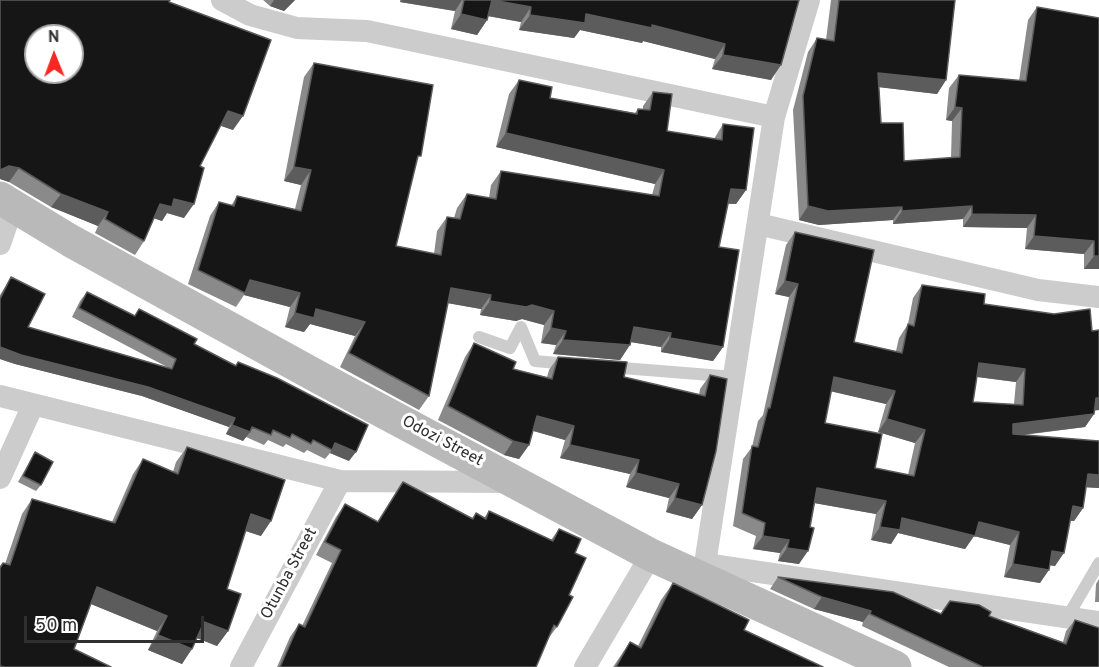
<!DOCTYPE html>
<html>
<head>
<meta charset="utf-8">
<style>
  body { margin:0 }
  #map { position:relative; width:1099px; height:667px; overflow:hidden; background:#fff; font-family:Overpass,sans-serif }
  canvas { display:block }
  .north { position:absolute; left:24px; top:24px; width:60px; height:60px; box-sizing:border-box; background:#fff; border:2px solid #acacac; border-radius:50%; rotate:359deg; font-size:16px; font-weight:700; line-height:24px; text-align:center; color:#2f2f2f }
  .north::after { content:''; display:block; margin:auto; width:21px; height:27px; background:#f52922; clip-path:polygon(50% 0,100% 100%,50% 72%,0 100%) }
  .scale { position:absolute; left:24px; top:616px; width:180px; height:27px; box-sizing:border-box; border:3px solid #2f2f2f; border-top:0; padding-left:8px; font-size:18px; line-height:21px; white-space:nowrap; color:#2f2f2f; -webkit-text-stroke:4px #fff; paint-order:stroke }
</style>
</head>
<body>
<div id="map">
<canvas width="1099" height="667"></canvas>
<div class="north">N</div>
<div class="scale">50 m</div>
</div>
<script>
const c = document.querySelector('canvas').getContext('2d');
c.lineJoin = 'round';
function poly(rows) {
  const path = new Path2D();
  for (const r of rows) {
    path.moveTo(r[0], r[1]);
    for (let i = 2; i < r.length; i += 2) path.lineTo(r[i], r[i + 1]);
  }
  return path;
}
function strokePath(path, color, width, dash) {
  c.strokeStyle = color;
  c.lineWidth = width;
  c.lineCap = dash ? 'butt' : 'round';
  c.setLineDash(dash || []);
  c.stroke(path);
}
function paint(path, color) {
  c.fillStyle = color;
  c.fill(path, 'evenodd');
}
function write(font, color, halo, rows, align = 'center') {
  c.font = font + ' Overpass,sans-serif';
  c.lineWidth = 6;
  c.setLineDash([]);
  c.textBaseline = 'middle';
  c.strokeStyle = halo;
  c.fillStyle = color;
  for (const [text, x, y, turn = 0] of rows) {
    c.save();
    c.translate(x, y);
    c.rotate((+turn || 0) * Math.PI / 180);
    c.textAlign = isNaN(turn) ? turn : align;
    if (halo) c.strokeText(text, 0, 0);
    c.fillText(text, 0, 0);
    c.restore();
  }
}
strokePath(poly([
  [479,337,510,348,521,327,535,361,569,364],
  [610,367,735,377],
  [1068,616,1099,563]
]), '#ccc', 12);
strokePath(poly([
  [222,0,250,15,297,28,367,31,774,117],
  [758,224,1038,290,1099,297],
  [0,244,13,206],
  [0,396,340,481,510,482],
  [0,478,33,405],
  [705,564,1099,622],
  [720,587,705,564,774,117,809,0],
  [241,667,340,481],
  [585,667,651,555]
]), '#ccc', 22);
strokePath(poly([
  [0,198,71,241,320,378,651,555,895,667]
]), '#b9b9b9', 33);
paint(poly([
  [263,0,295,0,284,11,270,6],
  [400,0,799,0,771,80,712,69,715,59,643,41,642,43,580,30,574,38,519,30,521,22,488,16,487,20,477,35,451,29,455,11,400,2],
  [831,0,955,0,946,80,937,94,879,87,881,123,904,161,951,158,952,121,946,120,949,88,959,75,1019,81,1028,20,1037,7,1099,18,1099,269,1084,269,1084,254,1025,249,1027,228,963,227,963,219,893,224,893,220,819,225,799,220,793,110,808,52,817,38,826,40],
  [169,2,233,130,220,125,200,166,184,218,167,213,162,221,154,218,144,241,135,255,95,233,98,226,51,207,9,182,0,179],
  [314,63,416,163,396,246,434,254,437,231,447,217,454,218,457,208,467,194,489,198,491,185,501,171,652,195,655,184,496,147,509,94,519,80,550,98,635,113,638,109,643,109,643,106,653,92,667,131,714,139,723,124,746,190,736,204,728,204,719,247,723,347,713,361,661,352,661,347,631,342,620,360,553,354,556,345,541,343,544,325,522,319,516,321,480,315,481,309,448,303,429,396,419,410,340,367,355,336,310,324,304,332,285,327,290,307,244,295,236,307,188,284,210,216,219,202,231,206,237,196,295,209,301,185,284,181,304,77],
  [795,232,854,342,896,351,899,338,908,324,913,298,922,285,984,304,1094,411,1094,414,1085,427,1024,435,1099,441,1099,488,1086,487,1083,508,1074,521,1070,521,1055,566,1049,565,1040,583,1004,577,1010,545,974,536,965,549,898,533,891,544,871,540,876,514,815,503,799,564,778,561,780,553,753,549,756,536,733,526,743,459,752,447,758,421,763,415,789,297,775,294,786,245],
  [977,377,1016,382,1014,404,973,402],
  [831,391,886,404,878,432,915,443,908,475,875,468,825,423],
  [11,277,28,327,169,368,72,317,80,301,87,292,134,316,139,309,194,344,236,365,238,362,349,461,330,453,325,459,307,450,304,453,286,444,283,447,268,440,264,445,246,437,243,441,226,434,229,427,142,396,15,364,0,359,0,295],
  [474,343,513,369,547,377,549,370,558,357,624,377,699,395,700,389,710,375,702,505,692,519,666,512,669,498,626,487,630,474,560,458,565,440,533,431,529,445,519,459,504,455,438,420,465,357],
  [187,447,261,536,245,531,227,589,228,631,217,646,197,638,182,664,148,650,157,631,91,604,74,649,0,667,0,566,3,563,5,564,22,514,32,499,112,522,133,474,143,459,173,472,176,462],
  [35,452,41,485,36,491,18,482],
  [403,482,472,518,476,513,484,518,489,511,551,540,559,529,575,553,569,595,557,627,547,640,536,667,277,667,290,637,299,624,302,626,332,563,316,555,336,517,345,504,378,522],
  [778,577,941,614,989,616,1063,642,1066,631,1075,620,1099,667,949,667,862,626,863,622,814,609,770,589],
  [1099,579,1099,602,1095,602,1096,584],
  [673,583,744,630,823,667,613,667,630,642,638,646,661,600]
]), '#8a8a8a');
paint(poly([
  [274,0,295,0,284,11,270,6],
  [402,0,462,0,455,11,400,2],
  [492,0,531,7,521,22,482,15],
  [461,14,487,20,477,35,451,29],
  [586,14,652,25,725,44,715,59,643,41,642,43,580,30,574,38,519,30,530,15],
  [723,55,781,65,771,80,712,69],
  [878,73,946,80,937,94,869,86],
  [955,107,962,108,952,121,946,120],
  [228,111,243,116,233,130,218,125],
  [506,133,664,170,655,184,496,147],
  [9,166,19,168,9,182,0,179,0,170],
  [294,167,311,170,301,185,284,181],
  [731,189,746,190,736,204,721,203],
  [61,194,108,212,98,226,51,207],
  [174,199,194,204,184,218,167,213,162,221,150,217,160,204],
  [808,206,902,207,893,220,819,225,799,220],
  [972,206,963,219,893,224,902,211],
  [972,214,1036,215,1027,228,963,227],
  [1034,236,1094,241,1084,254,1025,249],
  [1094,256,1099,256,1099,269,1084,269],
  [250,280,300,293,290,307,244,295],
  [785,281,798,284,789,297,775,294],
  [451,288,491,295,481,309,441,302],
  [490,301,532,305,554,311,544,325,522,319,516,321,480,315],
  [316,309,365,322,355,336,310,324,304,332,285,327,295,313],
  [634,327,671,333,661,347,624,341],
  [551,328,566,331,556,345,541,343],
  [670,338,723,347,713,361,661,352],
  [563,340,630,345,620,360,553,354],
  [0,347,148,387,235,418,229,427,142,396,15,364,0,359],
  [979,363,1025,369,1016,382,970,376],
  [834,377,895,391,886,404,825,390],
  [1096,398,1099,398,1099,410,1086,412],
  [1094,414,1085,427,1003,437,1013,424],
  [537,416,574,426,565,440,527,429],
  [887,419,925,430,915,443,878,432],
  [232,425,250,432,243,441,226,434],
  [513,441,529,445,519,459,504,455],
  [335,443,356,452,349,461,330,453],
  [570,445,639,460,630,474,560,458],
  [636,473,679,484,669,498,626,487],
  [1088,474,1099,475,1099,488,1079,487],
  [817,488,886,501,876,514,808,502],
  [675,498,702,505,692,519,666,512],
  [1073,506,1083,508,1074,521,1064,520],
  [251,514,271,521,261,536,240,529],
  [902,518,979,522,1019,532,1010,545,974,536,965,549,898,533,891,544,871,540,880,527],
  [763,536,789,540,780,553,753,549],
  [787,548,808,551,799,564,778,561],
  [1052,551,1064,553,1055,566,1042,564],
  [1013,564,1049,570,1040,583,1004,577],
  [97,587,167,616,157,631,86,602],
  [822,597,871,611,863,622,814,609],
  [204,622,228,631,217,646,194,637],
  [158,635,192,649,182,664,148,650]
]), '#5c5c5c');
const building = poly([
  [0,0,170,0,169,2,271,40,243,116,228,111,200,166,204,168,194,204,174,199,172,207,160,204,144,241,105,219,108,212,61,194,19,168,9,166,0,170,0,0],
  [36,36,72,36,72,72,36,72,36,36],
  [464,0,799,0,781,65,723,55,725,44,652,25,652,28,586,14,585,23,530,15,531,7,492,0,487,20,461,14,464,0],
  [839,0,955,0,946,80,878,73,881,123,903,123,904,161,960,157,962,108,955,107,959,75,1026,81,1037,7,1099,18,1099,256,1094,256,1094,241,1034,236,1036,215,972,214,972,206,902,211,902,207,828,211,808,206,803,96,817,38,834,41,839,0],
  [314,63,433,85,421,156,418,156,396,246,441,255,447,217,460,219,467,194,496,199,501,171,659,196,664,170,506,133,519,80,552,87,550,98,637,114,638,109,650,110,653,92,672,94,667,131,722,140,723,124,754,128,746,190,731,189,719,247,739,250,723,347,670,338,671,333,634,327,630,345,563,340,566,331,551,328,554,311,532,305,526,307,490,301,491,295,451,288,429,396,349,353,365,322,316,309,314,318,295,313,300,293,250,280,245,293,198,270,219,202,234,206,237,196,301,211,311,170,294,167,314,63],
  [795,232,874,250,854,342,902,353,908,324,914,326,922,285,985,294,984,304,1054,314,1090,309,1092,331,1099,330,1099,398,1096,398,1094,414,1013,424,1013,434,1099,441,1099,475,1088,474,1083,508,1073,506,1064,553,1052,551,1049,570,1013,564,1019,532,979,522,975,536,902,518,900,530,880,527,886,501,817,488,810,527,814,528,808,551,787,548,789,540,763,536,765,523,742,513,752,446,758,447,768,408,770,408,798,284,785,281,795,232],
  [979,363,1025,369,1023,405,973,402,979,363],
  [834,377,895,391,887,419,925,430,914,476,875,468,882,434,825,423,834,377],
  [11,277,45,294,28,327,172,369,176,359,79,308,87,292,135,316,139,309,197,339,194,344,236,366,238,362,277,378,368,425,356,452,335,443,332,450,313,440,311,444,292,434,290,438,273,430,271,435,252,427,250,432,232,425,235,418,148,387,21,355,0,347,0,299,11,277],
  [474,343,516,362,513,369,552,379,558,357,627,362,624,377,705,396,710,375,727,379,716,451,702,505,675,498,679,484,636,473,639,460,570,445,574,426,537,416,529,445,513,441,448,406,474,343],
  [187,447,285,480,271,521,251,514,227,589,241,594,228,631,204,622,192,649,158,635,167,616,97,587,74,649,111,667,5,667,0,666,0,568,3,563,10,565,32,499,115,523,143,459,178,474,187,447],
  [35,452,53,462,41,485,23,476,35,452],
  [403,482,473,519,476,513,486,519,489,511,553,541,559,529,581,539,575,553,586,558,569,595,573,597,557,627,554,625,536,667,280,667,299,624,305,627,341,550,325,542,345,504,378,522,403,482],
  [778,577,893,592,941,614,950,601,979,605,991,612,989,616,1066,644,1075,620,1099,628,1099,667,983,667,870,614,871,611,822,597,778,577],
  [673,583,749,620,744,630,823,667,616,667,630,642,641,648,673,583]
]);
paint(building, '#161616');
strokePath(building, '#5c5c5c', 1.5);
write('16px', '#2f2f2f', '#fff', [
  ["Odozi Street",442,442,28],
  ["Otunba Street",290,574,-62]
]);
</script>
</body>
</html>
